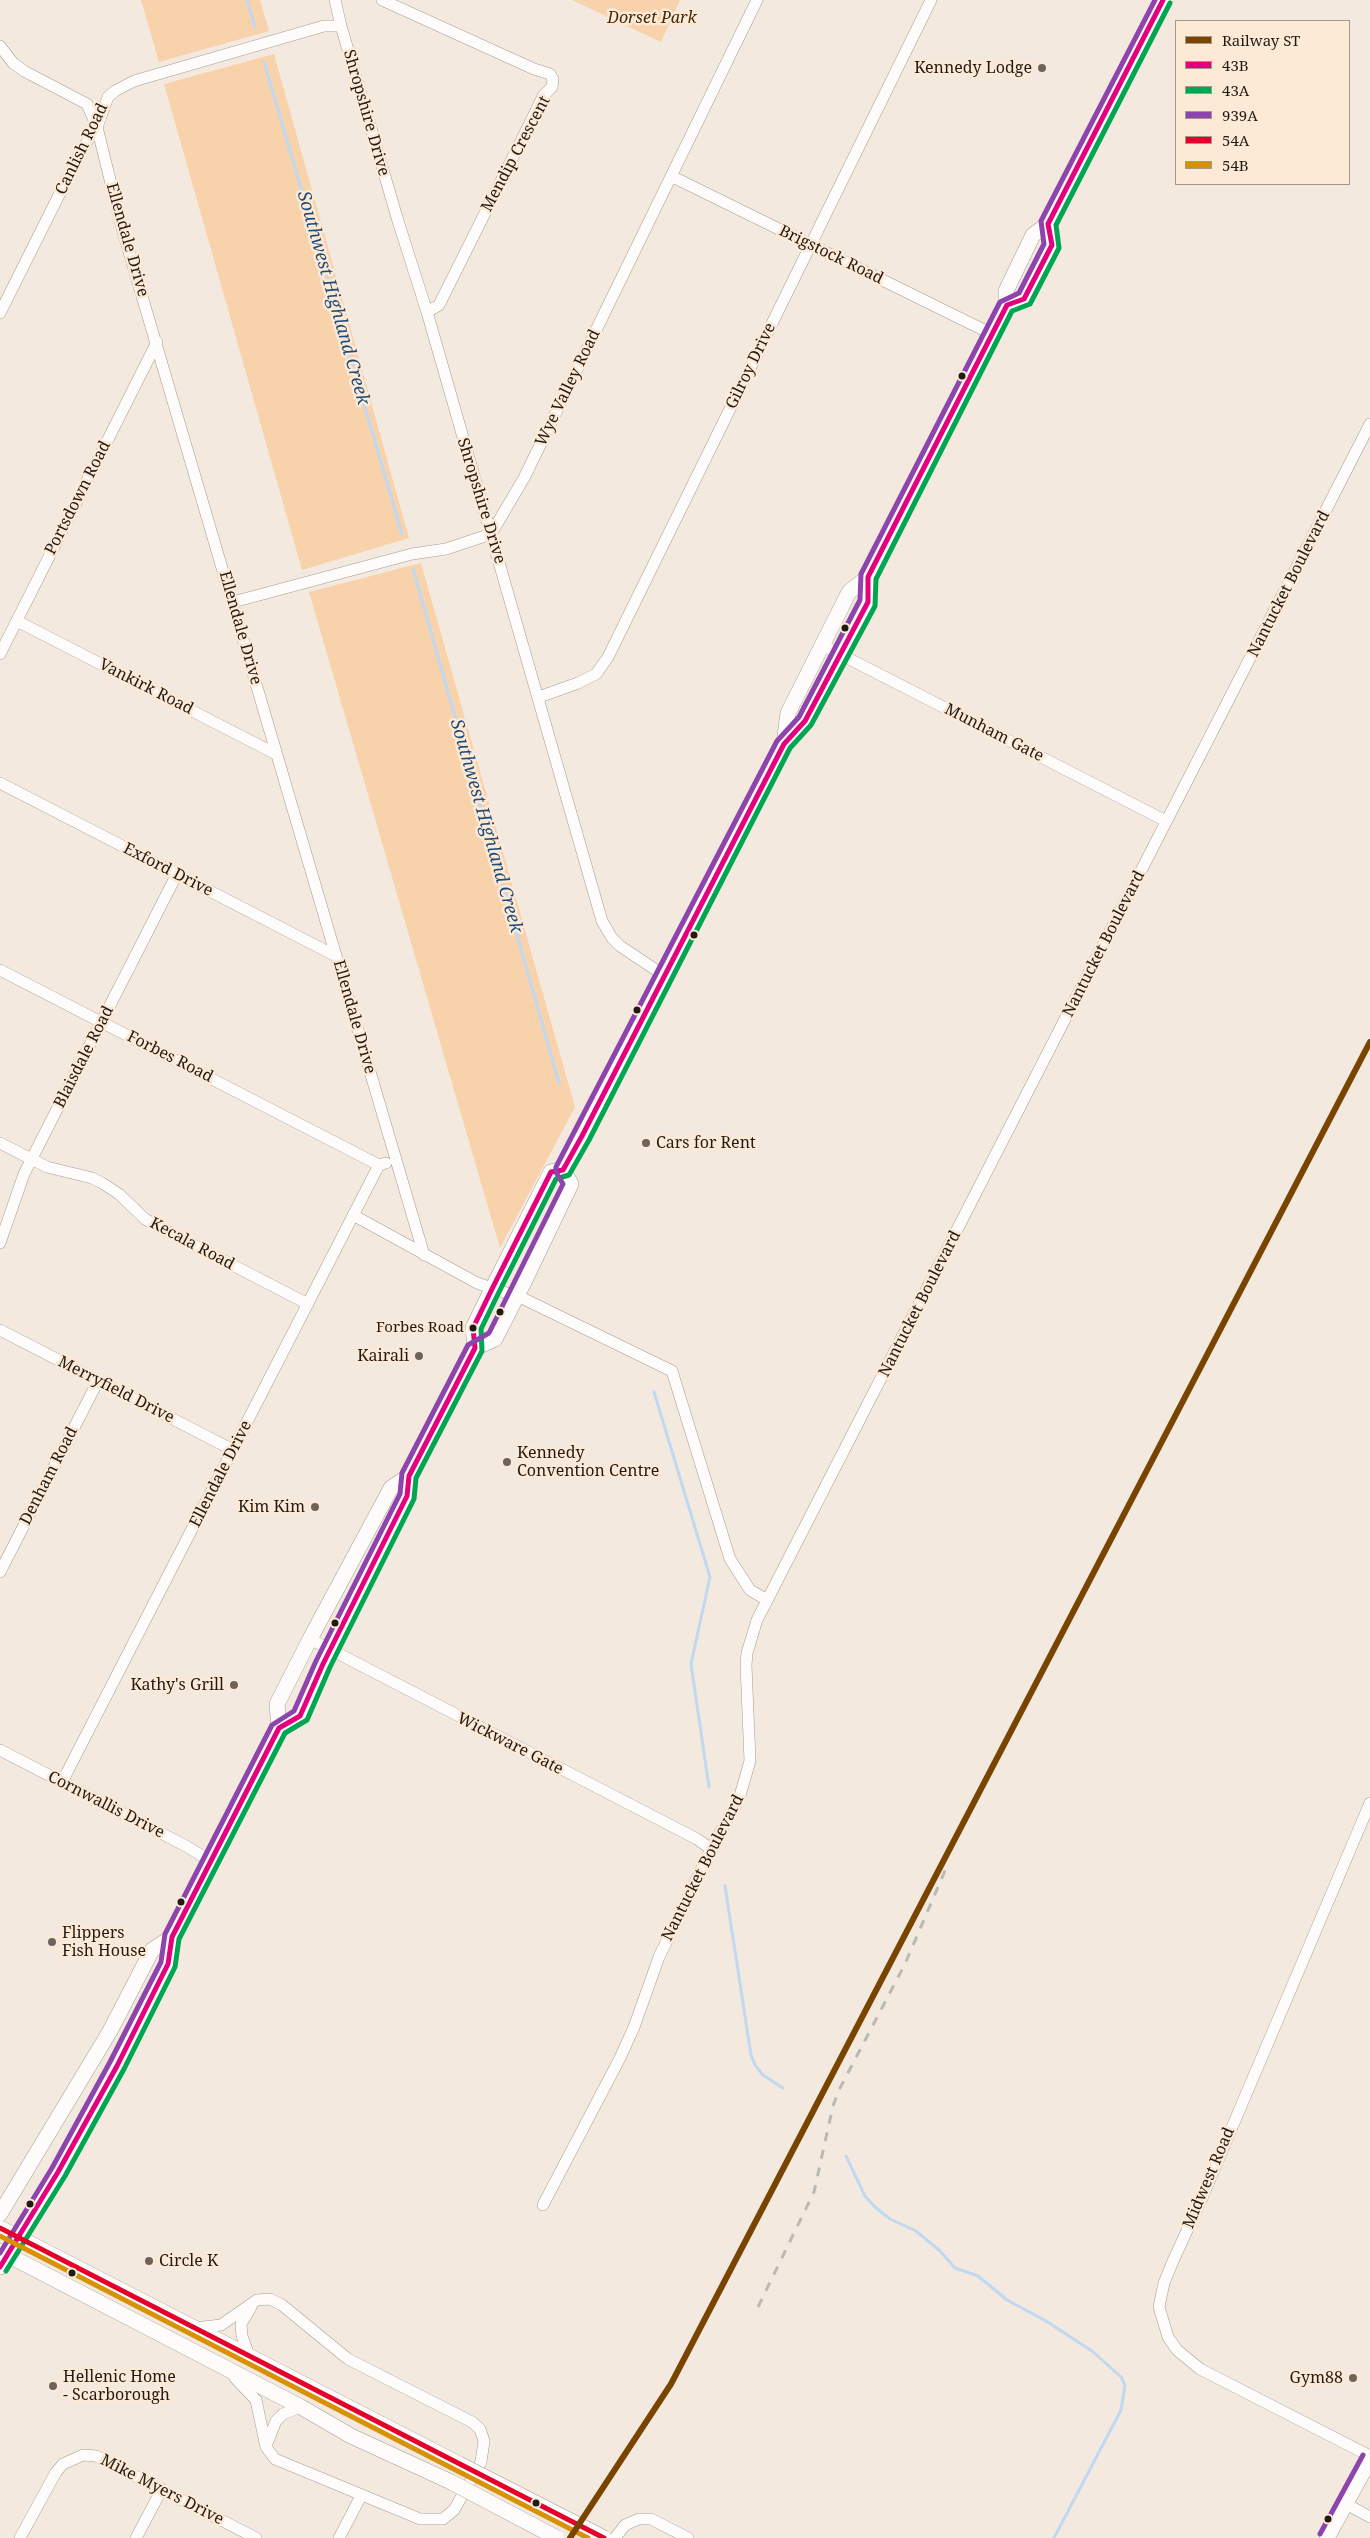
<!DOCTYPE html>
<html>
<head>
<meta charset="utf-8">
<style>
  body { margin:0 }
  #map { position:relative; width:1370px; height:2538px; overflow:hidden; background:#f4e9de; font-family:"Noto Serif",serif }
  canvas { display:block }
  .legend { position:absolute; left:1175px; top:20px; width:175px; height:165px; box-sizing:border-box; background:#fce9d6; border:1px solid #a59789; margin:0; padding:6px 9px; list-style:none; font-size:15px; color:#221b15 }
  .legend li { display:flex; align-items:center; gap:10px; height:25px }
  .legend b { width:25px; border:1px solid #a59789 }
</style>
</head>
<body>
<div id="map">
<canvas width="1370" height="2538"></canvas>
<ul class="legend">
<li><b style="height:6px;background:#794400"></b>Railway ST</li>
<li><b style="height:6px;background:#e5007d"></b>43B</li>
<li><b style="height:6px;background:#00a651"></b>43A</li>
<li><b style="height:6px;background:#8e44ad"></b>939A</li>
<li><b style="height:6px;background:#e4002b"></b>54A</li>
<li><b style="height:6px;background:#d79103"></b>54B</li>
</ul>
</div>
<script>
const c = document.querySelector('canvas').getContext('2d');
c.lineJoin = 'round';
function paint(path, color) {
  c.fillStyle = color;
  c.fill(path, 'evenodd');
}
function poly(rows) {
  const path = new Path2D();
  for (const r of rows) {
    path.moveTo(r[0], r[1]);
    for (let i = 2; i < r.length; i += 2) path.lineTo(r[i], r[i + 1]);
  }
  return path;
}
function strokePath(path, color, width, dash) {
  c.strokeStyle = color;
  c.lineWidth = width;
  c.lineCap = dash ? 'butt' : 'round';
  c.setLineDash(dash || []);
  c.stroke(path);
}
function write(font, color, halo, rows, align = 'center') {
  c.font = font + ' "Noto Serif",serif';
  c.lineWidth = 5;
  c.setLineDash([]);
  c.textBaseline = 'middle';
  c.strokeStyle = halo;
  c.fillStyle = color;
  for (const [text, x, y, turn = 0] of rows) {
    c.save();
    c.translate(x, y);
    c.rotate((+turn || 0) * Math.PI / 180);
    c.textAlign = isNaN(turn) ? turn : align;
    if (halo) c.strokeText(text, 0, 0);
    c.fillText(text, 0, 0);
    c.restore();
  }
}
paint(poly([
  [141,0,260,0,269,31,159,62],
  [572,0,680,0,661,42],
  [274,54,409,538,302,570,164,84],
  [421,563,575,1107,500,1248,309,592]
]), '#f8d2aa');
strokePath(poly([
  [247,0,255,27],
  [264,62,402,534],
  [413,569,559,1083],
  [654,1392,710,1577,691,1664,709,1787],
  [725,1886,751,2055,755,2065,763,2075,783,2088],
  [846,2156,865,2196,875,2207,890,2219,916,2231,940,2251,955,2268,978,2276,1007,2300,1046,2321,1092,2351,1121,2377,1125,2385,1121,2410,1054,2538]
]), '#c0d8f0', 3);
const minor = poly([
  [335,0,341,26,398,221,427,312,602,921,612,938,620,946,665,976],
  [382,0,534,69,550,74,553,79,552,87,543,96,536,111,439,305,427,312],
  [0,46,13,63,24,71,87,104,97,127,122,228,424,1255],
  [671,176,992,334],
  [0,313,81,151,97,127,108,97,115,91,134,81,324,26,341,26],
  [233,602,412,554,446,549,491,534,524,478,757,0],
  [17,621,276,754],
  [822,645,1166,821],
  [0,654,157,342],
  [539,697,578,683,596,674,608,657,931,0],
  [0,783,336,956],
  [0,970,379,1165,386,1163],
  [0,1143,47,1167,92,1178,102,1183,119,1194,145,1219,155,1225,308,1304],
  [353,1215,477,1283,524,1299,672,1371,730,1559,750,1590,767,1600],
  [0,1243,24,1174,177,874],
  [0,1330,233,1450],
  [0,1572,98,1381],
  [310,1639,697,1839,711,1849],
  [0,1750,186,1846,212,1862],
  [62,1782,379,1165],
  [1370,1803,1202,2198,1173,2261,1164,2283,1159,2307,1168,2337,1177,2350,1200,2369,1370,2456],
  [543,2205,620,2058,634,2027,659,1957,711,1849,739,1799,750,1761,746,1665,747,1653,757,1620,1370,424],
  [195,2328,221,2325,257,2300,270,2299,282,2305,348,2359,472,2422,480,2429,484,2441,481,2462,454,2510,443,2519,420,2519,275,2459,266,2447,256,2400,235,2378],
  [249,2356,242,2336,241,2324,251,2307],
  [266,2446,276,2421,283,2414,301,2407],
  [1346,2504,1370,2517],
  [20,2538,56,2472,63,2464,83,2455,96,2456,256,2538],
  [136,2538,162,2489],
  [339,2538,361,2496],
  [615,2538,625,2525,639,2519,651,2519,688,2538]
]);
const major = poly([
  [1007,305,1024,299,1052,245,1048,224],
  [784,744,788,713,841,608,849,592,868,577,1006,308,1006,291,1033,235,1048,224,1163,0],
  [475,1348,495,1339,525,1280,571,1184,563,1170],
  [279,1728,277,1704,310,1639,391,1488,409,1476],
  [0,2214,110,2031,152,1950,172,1937],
  [0,2228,459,2464],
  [0,2251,301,2407,351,2436,451,2482],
  [0,2267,58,2172,117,2066,168,1964,172,1937,279,1728,300,1716,323,1664,407,1496,409,1476,475,1348,473,1328,492,1289,551,1172,563,1170,582,1136,784,744,805,721,868,602,868,577],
  [1327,2538,1370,2459]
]);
strokePath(minor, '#a59d95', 12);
strokePath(major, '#a59d95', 16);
strokePath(minor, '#fdfcfa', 11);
strokePath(major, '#fdfcfa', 15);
strokePath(poly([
  [758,2307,814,2192,833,2106,839,2090,905,1964,947,1866]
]), '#bbb9b6', 3, [9, 9]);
const majorBridge = poly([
  [459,2464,604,2538],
  [451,2482,557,2538]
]);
strokePath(majorBridge, '#a59d95', 16, []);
strokePath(majorBridge, '#fdfcfa', 15);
strokePath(poly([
  [0,2267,58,2172,117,2066,168,1964,172,1937,279,1728,300,1716,323,1664,407,1496,409,1476,475,1348,473,1328,492,1289,551,1172,563,1170,582,1136,784,744,805,721,868,602,868,577,1007,305,1024,299,1052,245,1048,224,1163,0]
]), '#e5007d', 5);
strokePath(poly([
  [6,2271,65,2176,124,2069,175,1967,179,1939,285,1733,307,1720,330,1667,414,1499,416,1478,482,1351,481,1329,499,1292,556,1179,569,1175,589,1140,790,748,811,725,875,606,876,579,1012,311,1030,304,1059,248,1056,225,1170,3]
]), '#00a651', 5);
strokePath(poly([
  [0,2253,52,2168,110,2062,161,1962,165,1934,272,1725,294,1711,316,1661,400,1494,402,1473,468,1345,489,1333,563,1184,556,1172,556,1167,777,741,799,717,860,600,861,574,1000,302,1019,293,1044,244,1041,221,1155,0],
  [1320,2534,1363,2455]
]), '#8e44ad', 5);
strokePath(poly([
  [0,2228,604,2538]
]), '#e4002b', 5);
strokePath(poly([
  [0,2236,588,2538]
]), '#d79103', 5);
strokePath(poly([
  [570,2538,671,2384,1370,1042]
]), '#794400', 6);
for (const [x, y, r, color] of [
  [1042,68,5,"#6c635b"],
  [962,376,4.5,"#221b15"],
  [845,628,4.5,"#221b15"],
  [694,935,4.5,"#221b15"],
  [637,1010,4.5,"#221b15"],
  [646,1143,5,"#6c635b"],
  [500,1312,4.5,"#221b15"],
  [473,1328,4.5,"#221b15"],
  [419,1356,5,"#6c635b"],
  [507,1462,5,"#6c635b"],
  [315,1507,5,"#6c635b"],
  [335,1623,4.5,"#221b15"],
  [234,1685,5,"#6c635b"],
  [181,1902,4.5,"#221b15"],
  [52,1942,5,"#6c635b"],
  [30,2204,4.5,"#221b15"],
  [149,2261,5,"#6c635b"],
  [72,2273,4.5,"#221b15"],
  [1353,2378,5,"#6c635b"],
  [53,2386,5,"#6c635b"],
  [536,2503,4.5,"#221b15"],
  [1328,2519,4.5,"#221b15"]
]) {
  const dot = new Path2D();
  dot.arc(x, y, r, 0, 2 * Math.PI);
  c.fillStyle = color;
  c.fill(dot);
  strokePath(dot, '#fce9d6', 2);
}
write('15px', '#221b15', '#fce9d6', [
  ["Forbes Road",464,1328]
], 'right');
write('italic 16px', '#432909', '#fce9d6', [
  ["Dorset Park",652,18]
]);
write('16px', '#221b15', '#fce9d6', [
  ["Kennedy Lodge",1032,68],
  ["Cars for Rent",656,1143,"left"],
  ["Kairali",409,1356],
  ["Kennedy",517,1453,"left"],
  ["Convention Centre",517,1471,"left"],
  ["Kim Kim",305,1507],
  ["Kathy's Grill",224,1685],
  ["Flippers",62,1933,"left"],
  ["Fish House",62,1951,"left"],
  ["Circle K",159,2261,"left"],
  ["Hellenic Home",63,2377,"left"],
  ["- Scarborough",63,2395,"left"],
  ["Gym88",1343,2378]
], 'right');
write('16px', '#221b15', '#fce9d6', [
  ["Shropshire Drive",366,113,74],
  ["Canlish Road",82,149,-64],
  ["Mendip Crescent",516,154,-62],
  ["Ellendale Drive",127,240,74],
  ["Brigstock Road",831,255,26],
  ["Gilroy Drive",751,366,-64],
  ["Wye Valley Road",568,388,-64],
  ["Portsdown Road",78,498,-63],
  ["Shropshire Drive",481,501,73],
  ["Nantucket Boulevard",1289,584,-63],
  ["Ellendale Drive",240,628,74],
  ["Vankirk Road",146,687,27],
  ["Munham Gate",994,733,27],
  ["Exford Drive",168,870,27],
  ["Nantucket Boulevard",1104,944,-63],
  ["Ellendale Drive",354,1017,74],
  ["Blaisdale Road",84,1057,-63],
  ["Forbes Road",170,1057,27],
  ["Kecala Road",192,1244,28],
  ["Nantucket Boulevard",920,1304,-63],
  ["Merryfield Drive",116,1390,27],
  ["Ellendale Drive",221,1474,-63],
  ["Denham Road",49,1476,-63],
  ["Wickware Gate",510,1744,27],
  ["Cornwallis Drive",106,1805,27],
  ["Nantucket Boulevard",703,1868,-63],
  ["Midwest Road",1209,2178,-67],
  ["Mike Myers Drive",162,2490,27]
]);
write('italic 18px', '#1e4b77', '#fce9d6', [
  ["Southwest Highland Creek",333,298,74],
  ["Southwest Highland Creek",486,826,74]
]);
</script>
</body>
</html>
